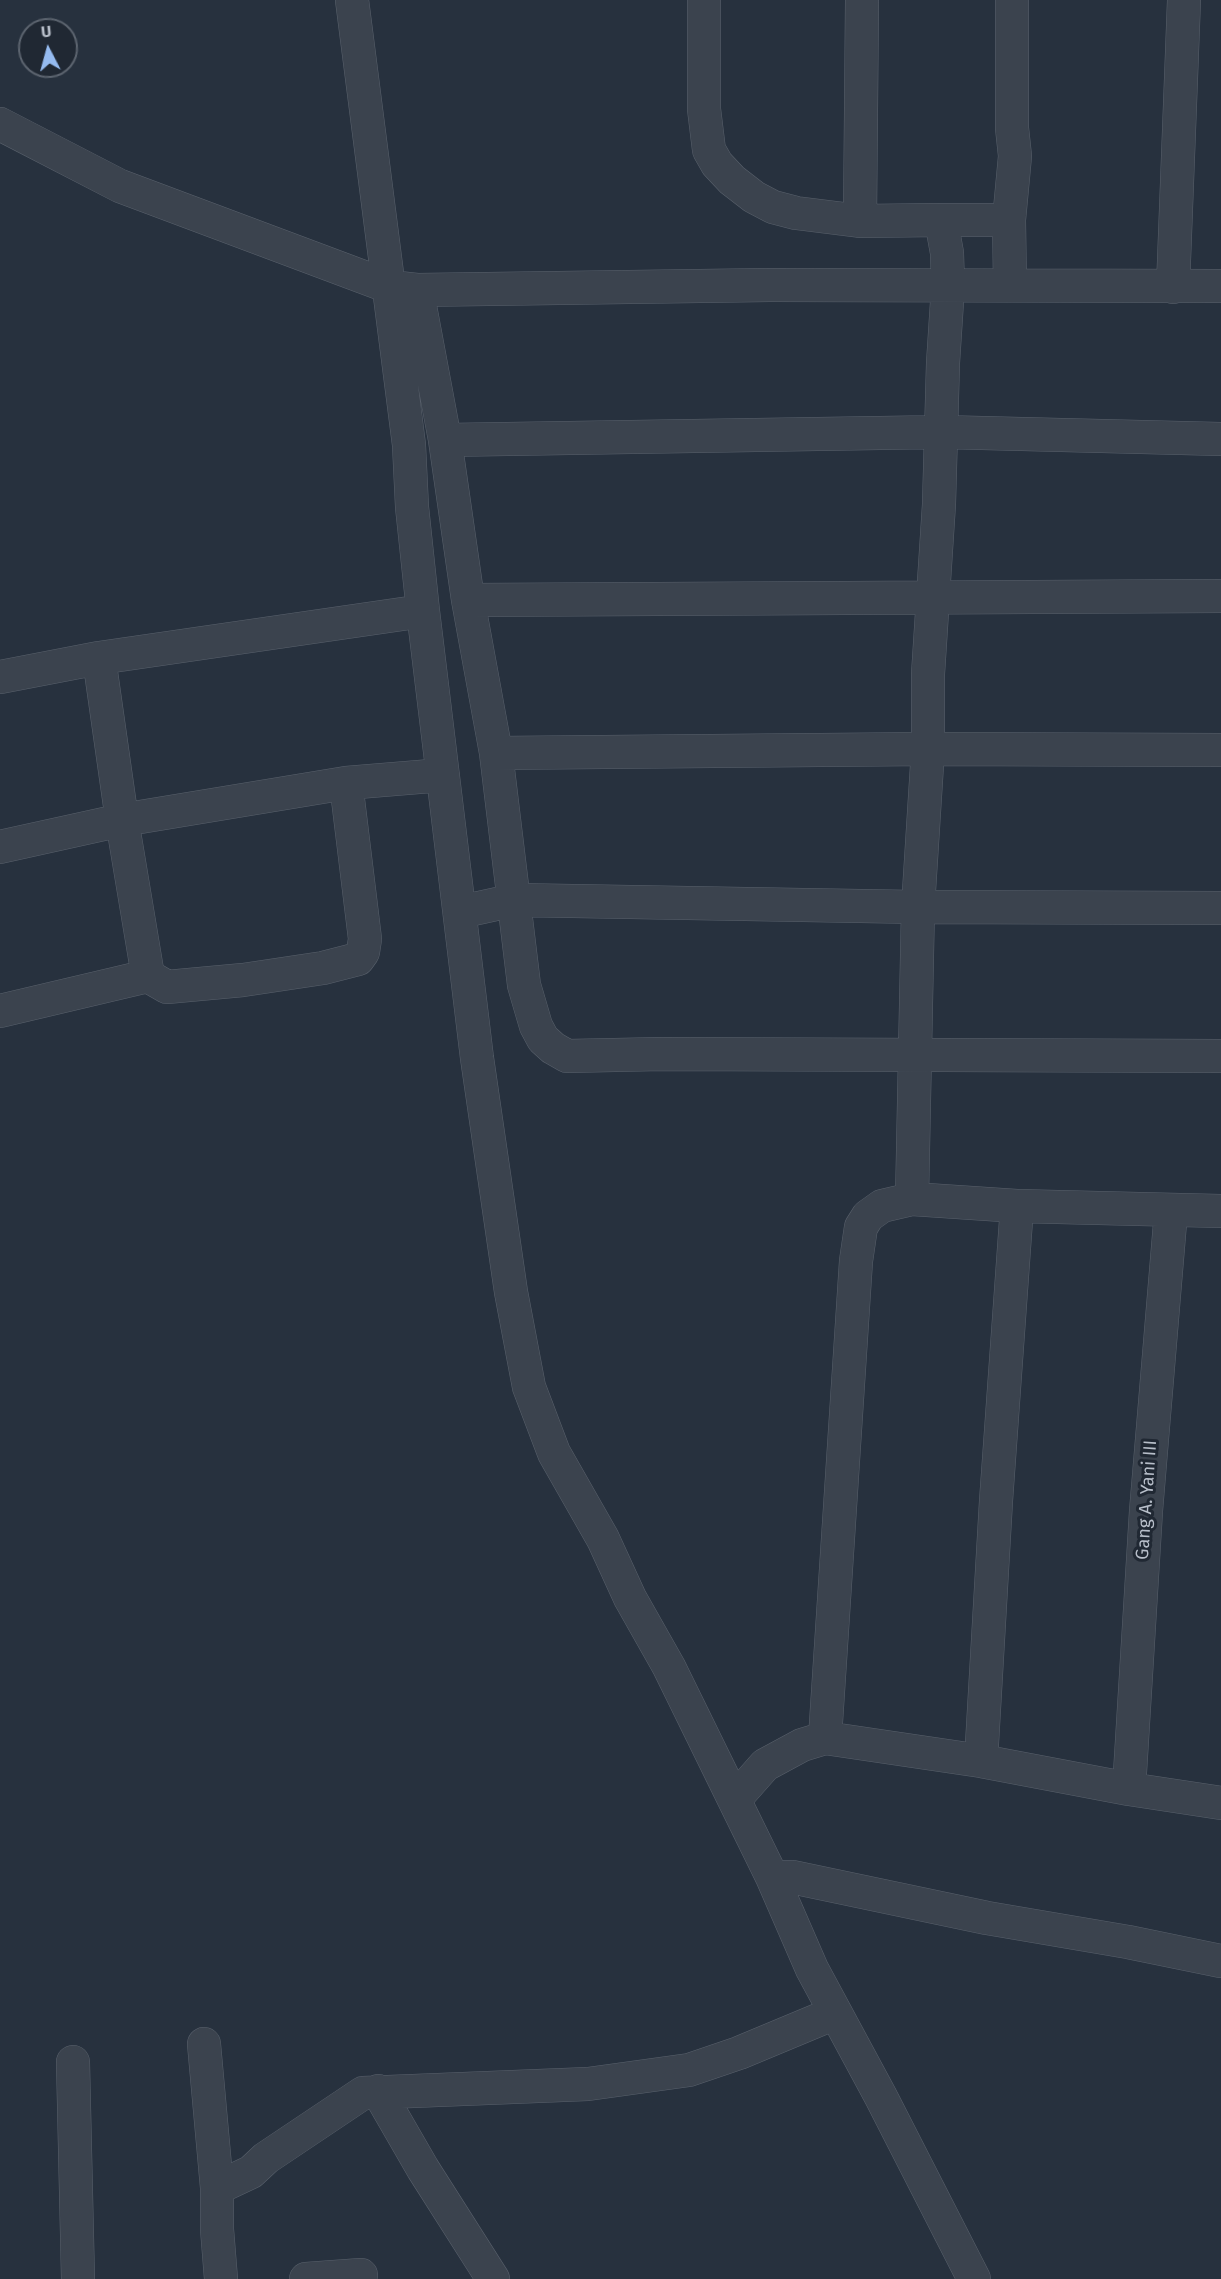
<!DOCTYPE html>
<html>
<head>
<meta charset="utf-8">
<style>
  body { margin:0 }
  #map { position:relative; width:1221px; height:2279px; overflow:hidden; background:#27313e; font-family:"Fira Sans",sans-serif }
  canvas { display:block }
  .north { position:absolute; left:18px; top:18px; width:60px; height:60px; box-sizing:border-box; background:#202833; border:2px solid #5c646f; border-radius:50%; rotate:354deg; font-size:16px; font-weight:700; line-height:24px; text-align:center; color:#b7bec9 }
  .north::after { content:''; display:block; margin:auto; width:21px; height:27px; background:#95bbf0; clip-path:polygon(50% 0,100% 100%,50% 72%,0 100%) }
</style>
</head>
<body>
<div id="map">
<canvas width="1221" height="2279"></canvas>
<div class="north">U</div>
</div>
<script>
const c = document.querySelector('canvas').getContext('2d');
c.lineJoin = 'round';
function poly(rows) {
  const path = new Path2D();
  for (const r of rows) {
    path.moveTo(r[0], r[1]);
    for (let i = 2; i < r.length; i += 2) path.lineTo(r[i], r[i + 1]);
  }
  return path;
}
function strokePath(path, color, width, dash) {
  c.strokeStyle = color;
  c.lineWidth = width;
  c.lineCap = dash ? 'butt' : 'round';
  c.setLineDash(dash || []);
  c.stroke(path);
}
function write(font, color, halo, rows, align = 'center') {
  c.font = font + ' "Fira Sans",sans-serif';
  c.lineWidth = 6;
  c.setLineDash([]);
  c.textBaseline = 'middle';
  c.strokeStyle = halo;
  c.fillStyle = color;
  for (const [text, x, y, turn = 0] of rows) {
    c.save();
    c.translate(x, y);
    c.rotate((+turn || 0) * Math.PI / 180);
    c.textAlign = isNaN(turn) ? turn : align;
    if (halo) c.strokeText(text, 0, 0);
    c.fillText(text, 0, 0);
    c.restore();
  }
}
const minor = poly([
  [352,0,409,445,412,507,423,611,477,1058,511,1292,529,1387,554,1453,603,1539,630,1598,669,1667,772,1877,812,1969,881,2097,974,2279],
  [704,0,704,109,709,150,717,164,732,180,754,197,773,207,796,213,860,221,941,220,947,253,948,286,943,363,939,504,928,674,928,749,918,907,912,1199],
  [0,124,120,186,390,287,417,290,770,285,1221,286],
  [941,220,1009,220],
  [860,221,862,0],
  [1010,285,1009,220,1015,156,1012,128,1012,0],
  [1173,287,1184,0],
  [417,290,445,440,468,600,496,753,524,985,536,1026,543,1039,553,1048,567,1056,662,1054,1221,1056],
  [445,440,942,432,1221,439],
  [468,600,1221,596],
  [99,658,423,611],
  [0,677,99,658,122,820,148,976,167,987,243,980,323,968,358,959,363,952,365,939,346,783],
  [496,753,928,749,1221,750],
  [0,847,122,820,346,783,443,775],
  [460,912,515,900,918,907,1221,908],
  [0,1011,148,976],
  [825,1738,981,1761,1129,1789,1221,1803],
  [981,1761,996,1501,1017,1206],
  [1129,1789,1146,1511,1171,1211],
  [735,1799,765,1765,802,1745,825,1738,856,1261,861,1227,868,1216,882,1206,912,1199,1017,1206,1221,1211],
  [772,1877,792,1877,987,1918,1128,1942,1221,1961],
  [204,2044,217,2188],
  [73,2062,78,2279],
  [378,2091,423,2169,493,2279],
  [221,2279,217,2229,217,2188,251,2172,266,2158,363,2093,588,2084,689,2070,739,2053,835,2013],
  [306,2279,361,2275]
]);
strokePath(minor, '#59616c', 34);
strokePath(minor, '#3b434e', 33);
write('18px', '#b7bec9', '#202833', [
  ["Gang A. Yani III",1147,1500,-86]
]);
</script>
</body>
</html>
